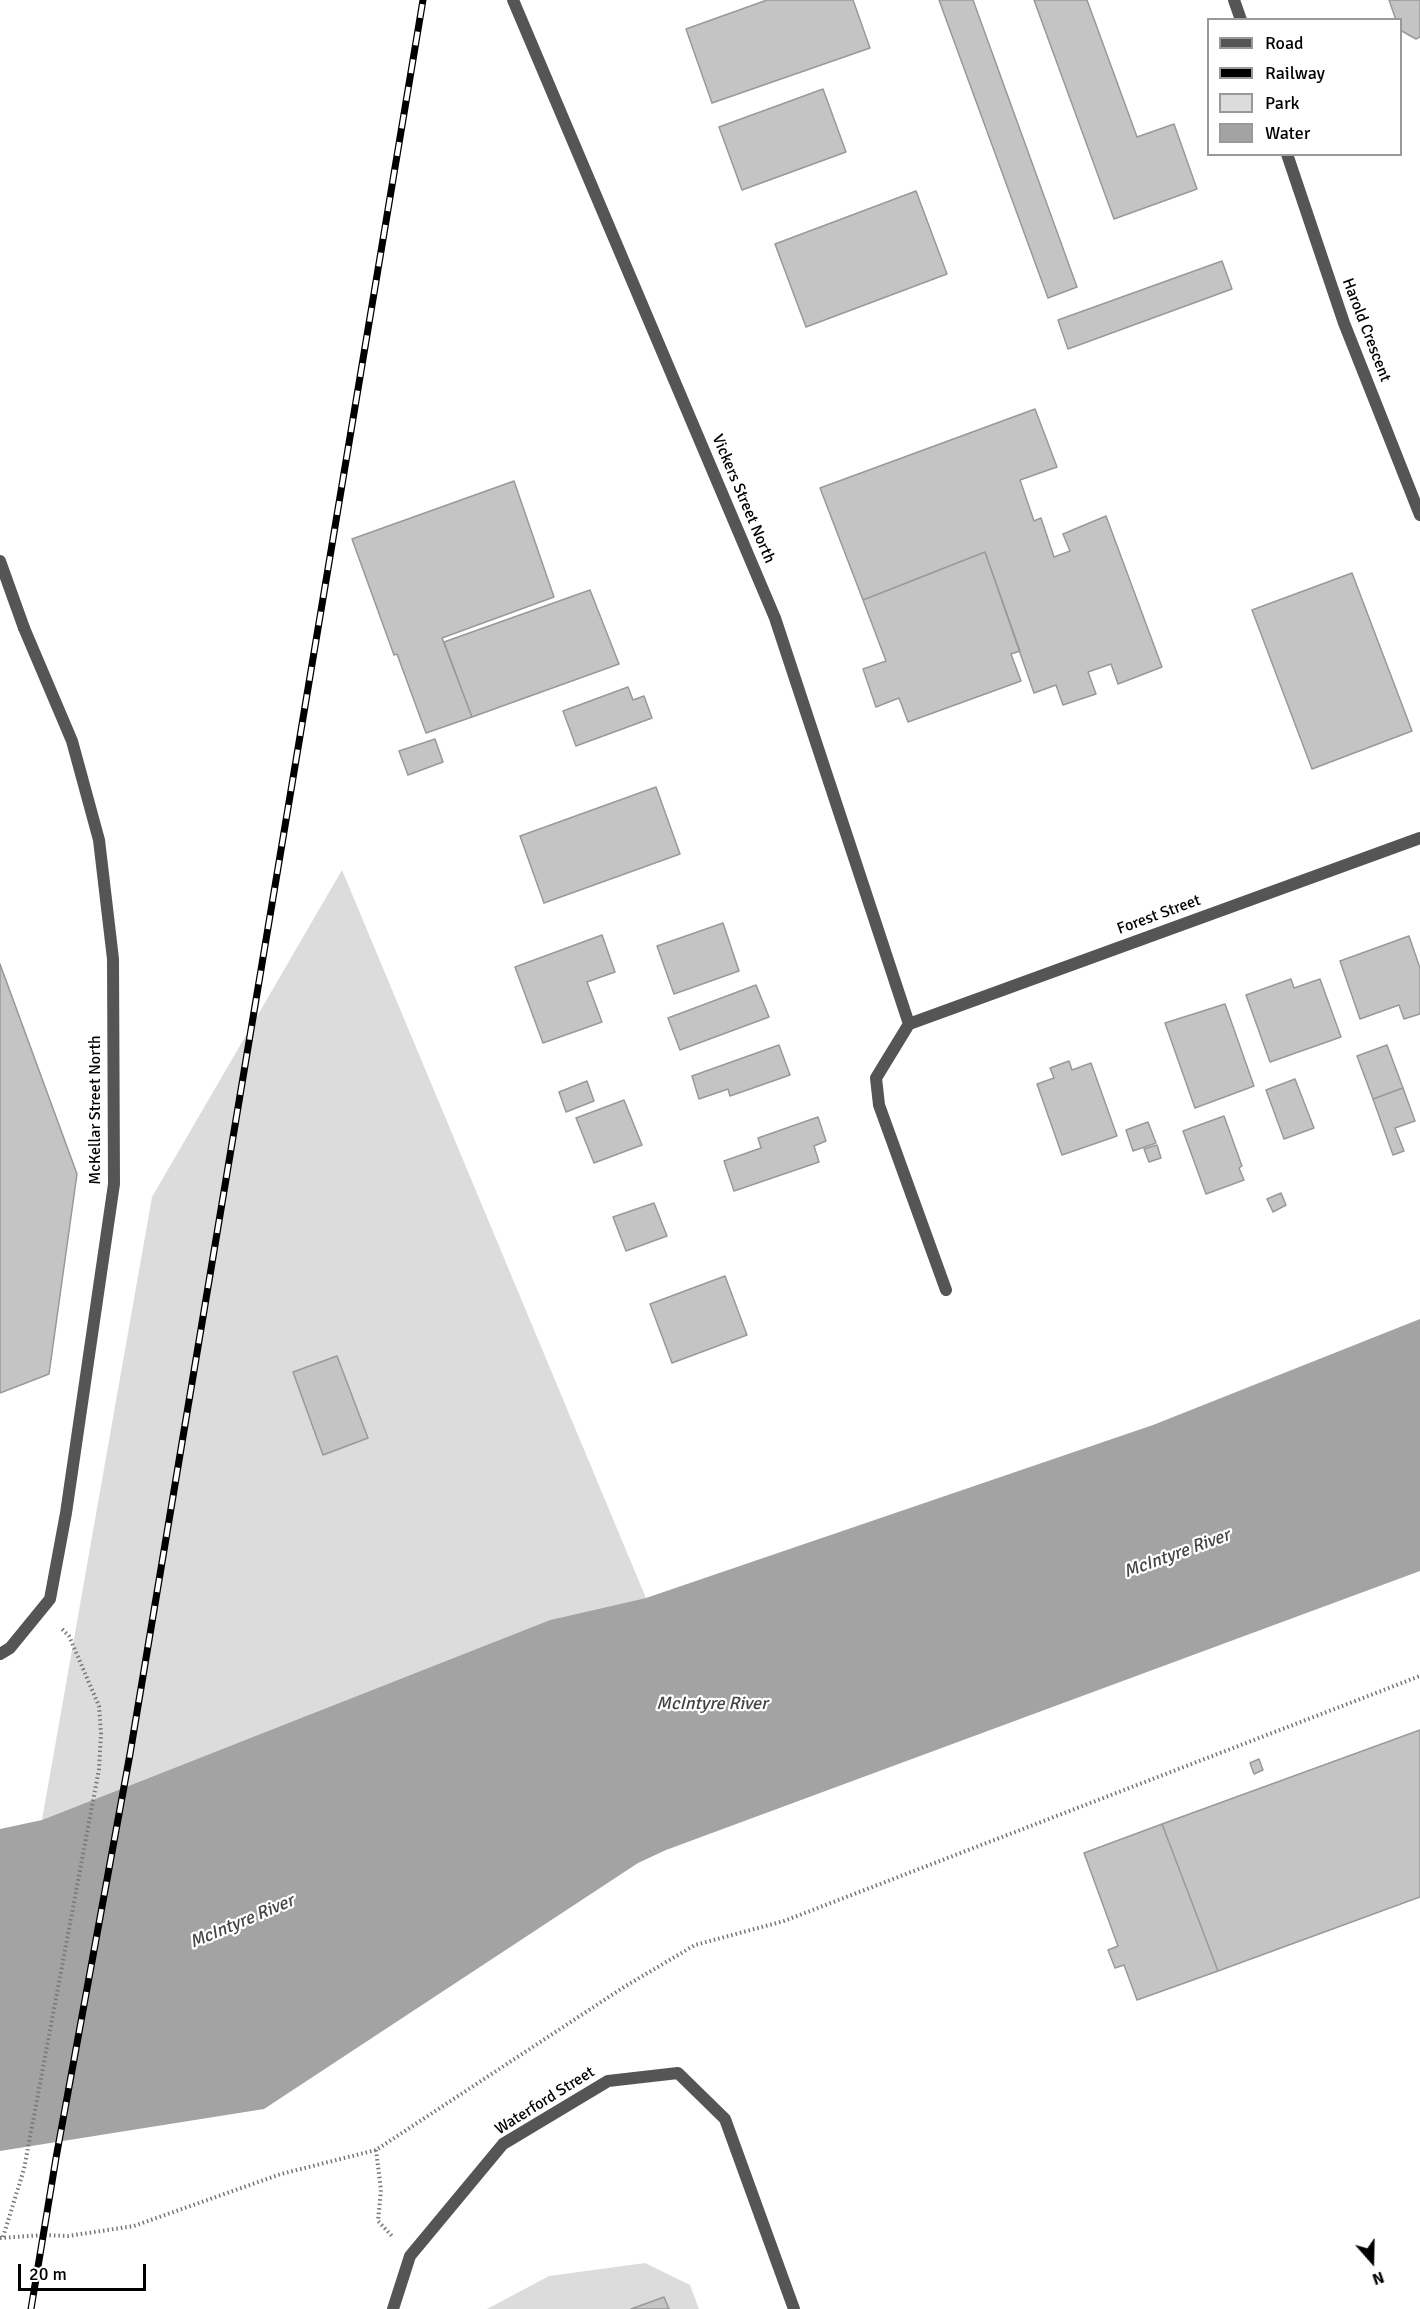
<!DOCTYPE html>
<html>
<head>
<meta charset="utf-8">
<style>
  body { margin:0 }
  #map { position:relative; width:1420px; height:2309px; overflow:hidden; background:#fff; font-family:Signika,sans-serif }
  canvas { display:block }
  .legend { position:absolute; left:1207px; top:18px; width:195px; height:138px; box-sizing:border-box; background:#fff; border:2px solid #999; margin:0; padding:8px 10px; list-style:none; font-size:18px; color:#000 }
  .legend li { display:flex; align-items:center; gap:12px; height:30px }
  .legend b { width:30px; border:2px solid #999 }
  .north { position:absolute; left:1342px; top:2231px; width:60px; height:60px; -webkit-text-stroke:4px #fff; paint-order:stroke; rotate:160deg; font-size:16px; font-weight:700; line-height:24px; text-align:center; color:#000 }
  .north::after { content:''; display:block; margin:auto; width:21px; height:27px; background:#000; clip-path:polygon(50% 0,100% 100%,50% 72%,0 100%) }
  .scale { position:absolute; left:18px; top:2264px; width:128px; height:27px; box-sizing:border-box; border:3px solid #000; border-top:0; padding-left:8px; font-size:18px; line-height:21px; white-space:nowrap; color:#000; -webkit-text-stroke:4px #fff; paint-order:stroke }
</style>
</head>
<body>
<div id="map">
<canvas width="1420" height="2309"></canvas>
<ul class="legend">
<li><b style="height:8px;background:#555"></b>Road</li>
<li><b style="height:8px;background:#000"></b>Railway</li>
<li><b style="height:16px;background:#dcdcdc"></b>Park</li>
<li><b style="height:16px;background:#a3a3a3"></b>Water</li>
</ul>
<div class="north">N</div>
<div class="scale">20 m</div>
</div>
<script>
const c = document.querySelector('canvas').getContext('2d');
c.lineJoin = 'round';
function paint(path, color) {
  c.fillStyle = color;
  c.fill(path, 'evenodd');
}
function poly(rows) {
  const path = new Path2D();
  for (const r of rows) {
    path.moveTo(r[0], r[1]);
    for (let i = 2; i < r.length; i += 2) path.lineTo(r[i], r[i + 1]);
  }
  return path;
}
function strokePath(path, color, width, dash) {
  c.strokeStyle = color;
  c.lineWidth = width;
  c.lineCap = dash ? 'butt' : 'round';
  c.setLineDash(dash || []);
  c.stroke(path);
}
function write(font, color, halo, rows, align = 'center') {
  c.font = font + ' Signika,sans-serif';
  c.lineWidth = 4.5;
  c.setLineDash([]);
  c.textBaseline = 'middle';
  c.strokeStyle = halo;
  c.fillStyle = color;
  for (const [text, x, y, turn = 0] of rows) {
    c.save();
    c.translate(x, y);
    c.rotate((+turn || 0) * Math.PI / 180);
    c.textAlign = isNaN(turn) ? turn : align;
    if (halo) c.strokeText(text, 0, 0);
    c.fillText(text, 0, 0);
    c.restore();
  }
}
paint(poly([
  [342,870,646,1598,550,1620,42,1820,152,1197],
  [645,2263,690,2285,699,2309,487,2309,549,2276]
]), '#dcdcdc');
paint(poly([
  [1420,1319,1420,1571,666,1850,638,1863,264,2109,0,2151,0,1829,42,1820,550,1620,646,1598,1153,1425]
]), '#a3a3a3');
const building = poly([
  [767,0,853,0,870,48,712,103,686,29,767,0],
  [939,0,973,0,1077,287,1048,298,939,0],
  [1034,0,1087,0,1137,137,1174,124,1197,189,1114,219,1034,0],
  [1389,0,1420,0,1420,37,1416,39,1400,30,1400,20,1396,20,1389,0],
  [823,89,846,152,742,190,719,127,823,89],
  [916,191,947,274,806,327,775,244,916,191],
  [1222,261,1232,289,1068,349,1058,320,1222,261],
  [1035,409,1057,467,1020,480,1034,521,1041,518,1054,557,1070,551,1063,534,1106,516,1162,667,1118,684,1111,664,1088,672,1096,694,1063,705,1056,685,1034,693,985,552,863,600,820,488,1035,409],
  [514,481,554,597,442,638,472,717,426,733,397,654,394,655,352,539,514,481],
  [985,552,1020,651,1011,654,1021,681,908,722,899,698,876,707,863,669,886,661,863,600,985,552],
  [1352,573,1412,731,1312,769,1252,610,1352,573],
  [590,590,619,664,472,717,444,642,590,590],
  [628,687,633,700,644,696,652,718,576,746,563,711,628,687],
  [435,739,443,762,408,775,399,751,435,739],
  [656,787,680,854,544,903,520,836,656,787],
  [723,923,739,971,674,994,657,946,723,923],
  [602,935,615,972,587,982,602,1022,543,1043,515,967,602,935],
  [1409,936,1420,968,1420,1014,1404,1019,1399,1005,1360,1019,1340,961,1409,936],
  [0,964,77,1174,49,1374,0,1393,0,964],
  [1291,979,1294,988,1320,979,1341,1037,1270,1062,1246,995,1291,979],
  [756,985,769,1017,680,1050,668,1018,756,985],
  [1225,1004,1254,1086,1195,1108,1165,1023,1225,1004],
  [779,1045,790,1075,730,1096,728,1089,699,1099,692,1076,779,1045],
  [1387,1045,1403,1088,1373,1099,1357,1056,1387,1045],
  [1069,1061,1072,1070,1091,1063,1117,1136,1062,1155,1037,1084,1054,1078,1050,1068,1069,1061],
  [1295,1079,1314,1128,1284,1139,1266,1090,1295,1079],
  [587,1081,594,1101,566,1112,559,1092,587,1081],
  [1403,1088,1415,1121,1395,1128,1404,1151,1393,1155,1373,1099,1403,1088],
  [624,1100,642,1145,594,1163,576,1118,624,1100],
  [1224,1116,1242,1166,1239,1168,1244,1180,1206,1194,1183,1131,1224,1116],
  [818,1117,826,1141,814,1146,819,1162,734,1191,724,1161,761,1148,758,1138,818,1117],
  [1148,1122,1156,1143,1133,1151,1126,1130,1148,1122],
  [1157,1145,1161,1158,1149,1162,1144,1149,1157,1145],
  [1281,1193,1286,1205,1273,1212,1267,1199,1281,1193],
  [654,1203,667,1236,626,1251,613,1217,654,1203],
  [725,1276,747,1335,672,1363,650,1304,725,1276],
  [337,1356,368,1438,323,1455,293,1372,337,1356],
  [1420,1730,1420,1897,1218,1971,1162,1824,1420,1730],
  [1259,1759,1263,1770,1254,1774,1250,1763,1259,1759],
  [1162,1824,1218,1971,1137,2000,1124,1965,1115,1968,1108,1950,1118,1946,1084,1853,1162,1824],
  [664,2297,669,2309,631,2309,664,2297]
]);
paint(building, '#c4c4c4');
strokePath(building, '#999', 1.5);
strokePath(poly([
  [376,2150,381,2190,378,2221,392,2236],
  [3,2237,24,2169,99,1769,101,1734,99,1706,69,1636,61,1628],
  [0,2238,44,2235,68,2236,134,2226,281,2174,376,2150,624,1987,695,1945,784,1921,1420,1676]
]), '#777', 4, [1.5, 3]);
strokePath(poly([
  [0,1654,10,1648,50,1599,66,1513,114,1184,113,959,99,840,72,741,24,628]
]), '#555', 12);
strokePath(poly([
  [513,0,775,618,909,1024],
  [1234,0,1241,20],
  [1287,154,1344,323,1420,515],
  [0,561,24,628],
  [909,1024,1420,838],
  [909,1024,876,1078,879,1105,946,1290],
  [393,2309,410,2256,503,2144,608,2081,678,2073,725,2119,794,2309]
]), '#555', 12);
const rail = poly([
  [31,2309,56,2158,130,1754,423,0]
]);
strokePath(rail, '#000', 7);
strokePath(rail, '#fff', 4.5, [14]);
write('16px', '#000', '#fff', [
  ["Harold Crescent",1366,330,69],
  ["Vickers Street North",743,499,67],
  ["Forest Street",1159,915,-20],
  ["McKellar Street North",96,1110,-90],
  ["Waterford Street",545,2101,-32]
]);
write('italic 18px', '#444', '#fff', [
  ["McIntyre River",1177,1554,-20],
  ["McIntyre River",712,1704],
  ["McIntyre River",242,1922,-23]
]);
</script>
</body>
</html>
